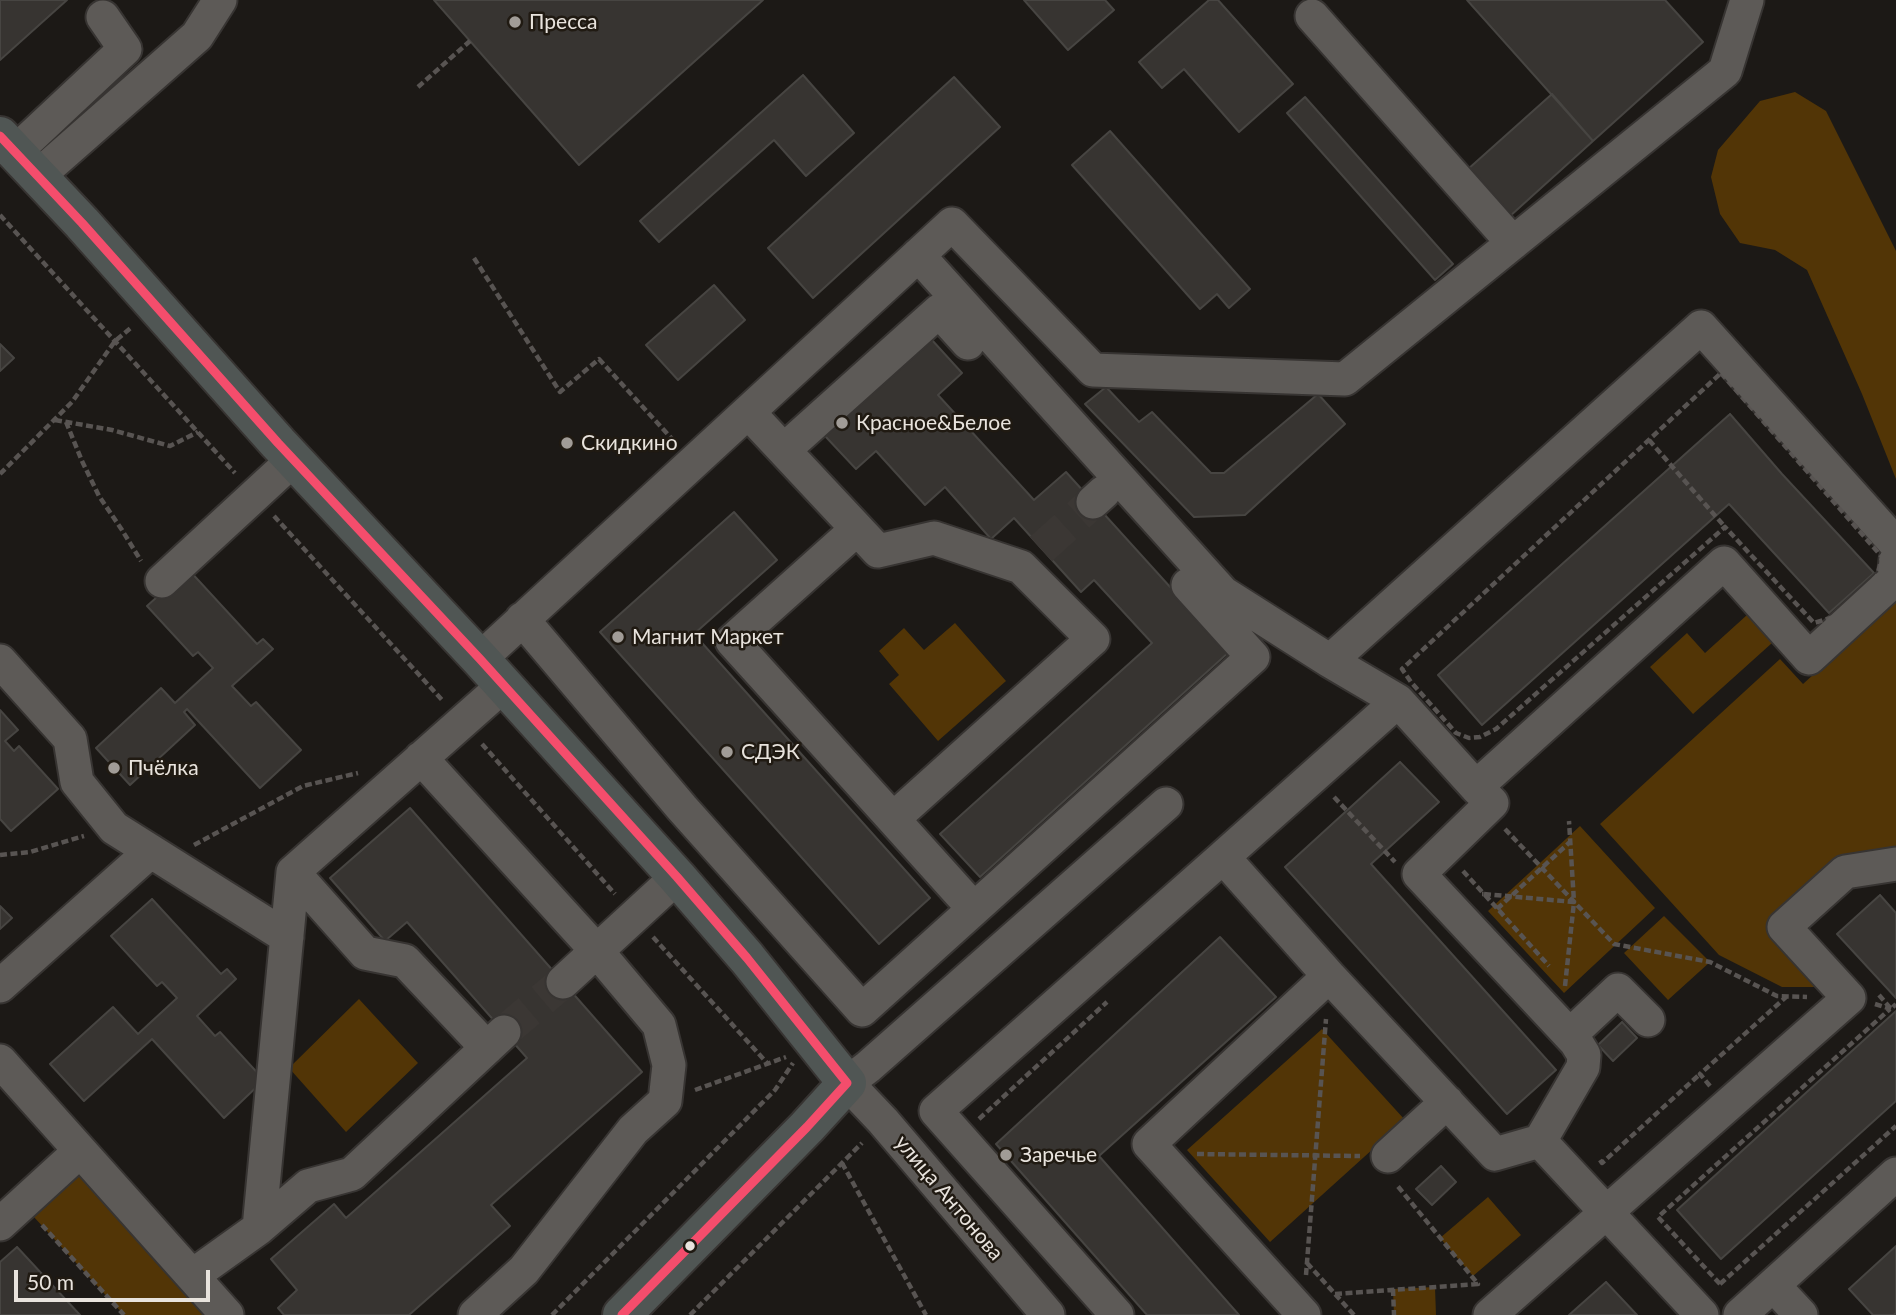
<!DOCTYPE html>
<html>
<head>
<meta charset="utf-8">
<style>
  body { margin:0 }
  #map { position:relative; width:1896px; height:1315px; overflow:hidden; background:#1c1916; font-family:Lato,sans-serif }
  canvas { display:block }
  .scale { position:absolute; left:14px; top:1270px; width:196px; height:32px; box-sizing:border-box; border:4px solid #e8e3dd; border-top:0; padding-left:9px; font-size:21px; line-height:24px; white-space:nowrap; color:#e8e3dd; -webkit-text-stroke:5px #201a12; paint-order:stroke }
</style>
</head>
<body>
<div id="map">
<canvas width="1896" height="1315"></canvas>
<div class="scale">50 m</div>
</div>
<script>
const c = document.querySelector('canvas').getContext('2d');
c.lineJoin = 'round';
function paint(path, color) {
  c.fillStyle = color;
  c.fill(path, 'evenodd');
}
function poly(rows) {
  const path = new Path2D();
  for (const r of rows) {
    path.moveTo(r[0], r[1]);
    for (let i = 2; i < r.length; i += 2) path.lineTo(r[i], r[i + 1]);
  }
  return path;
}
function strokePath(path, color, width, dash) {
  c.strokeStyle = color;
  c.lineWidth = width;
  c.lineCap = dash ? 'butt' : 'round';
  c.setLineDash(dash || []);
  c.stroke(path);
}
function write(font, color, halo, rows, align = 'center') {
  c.font = font + ' Lato,sans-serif';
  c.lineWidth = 5;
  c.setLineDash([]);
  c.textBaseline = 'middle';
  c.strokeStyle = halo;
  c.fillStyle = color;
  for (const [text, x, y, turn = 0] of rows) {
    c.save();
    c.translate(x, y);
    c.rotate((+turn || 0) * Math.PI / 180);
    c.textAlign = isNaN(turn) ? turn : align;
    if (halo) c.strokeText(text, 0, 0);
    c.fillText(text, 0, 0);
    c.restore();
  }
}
paint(poly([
  [1795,92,1826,111,1896,251,1896,479,1862,394,1807,270,1775,250,1740,243,1720,214,1711,177,1718,150,1760,101],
  [1896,599,1896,854,1769,926,1822,987,1782,987,1719,955,1600,824,1780,659,1803,684],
  [1747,615,1772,643,1693,714,1650,667,1687,633,1705,653],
  [955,623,1006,681,938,741,889,684,899,675,879,651,904,628,924,650],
  [1580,826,1655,908,1564,993,1488,911],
  [1664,916,1710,962,1668,1000,1624,953],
  [359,999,418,1063,346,1132,289,1068],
  [1322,1029,1405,1120,1270,1242,1187,1150],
  [80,1151,228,1315,124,1315,22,1204],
  [1488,1197,1521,1235,1473,1276,1440,1238],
  [1435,1287,1436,1315,1394,1315,1393,1289]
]), '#523506');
const building = poly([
  [0,0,67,0,0,60,0,0],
  [434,0,763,0,579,165,434,0],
  [1024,0,1105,0,1114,10,1068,50,1024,0],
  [1209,0,1218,0,1293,84,1239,132,1184,69,1162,88,1139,62,1209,0],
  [1467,0,1665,0,1703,42,1593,141,1467,0],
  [803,75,854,133,806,176,774,140,659,242,640,221,803,75],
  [954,77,1000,127,813,298,768,248,954,77],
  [1552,94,1593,141,1509,217,1467,170,1552,94],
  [1305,97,1453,264,1435,280,1287,113,1305,97],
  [1110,131,1250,289,1229,308,1217,294,1200,309,1072,165,1110,131],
  [714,285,745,320,678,380,646,345,714,285],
  [932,340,962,373,938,395,1034,500,1066,472,1229,652,980,877,940,834,1152,643,1094,580,1081,592,1014,518,991,539,945,487,925,505,876,451,856,469,825,436,932,340],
  [0,344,14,358,0,371,0,344],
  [1106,387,1139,422,1152,412,1211,473,1224,473,1318,394,1345,424,1245,515,1194,517,1085,404,1106,387],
  [1730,414,1782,474,1874,573,1829,613,1729,504,1482,725,1438,675,1730,414],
  [734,512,777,560,694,634,930,898,879,944,600,632,734,512],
  [188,569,257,644,263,639,273,649,232,686,251,706,256,702,301,750,260,788,187,709,184,712,195,725,130,785,96,748,161,688,175,703,213,668,198,652,193,656,147,606,188,569],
  [0,710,18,730,5,741,14,751,19,746,58,789,11,831,0,819,0,710],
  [1400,762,1439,802,1371,864,1556,1070,1507,1114,1285,867,1400,762],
  [410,808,642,1072,491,1205,510,1226,409,1315,284,1315,278,1308,297,1290,271,1259,334,1204,346,1218,527,1058,407,922,385,941,330,878,410,808],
  [1880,895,1896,913,1896,998,1837,934,1880,895],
  [152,899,221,974,227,969,236,979,197,1016,215,1036,220,1032,264,1080,224,1118,152,1039,84,1101,50,1064,113,1007,138,1034,177,998,162,982,157,986,111,936,152,899],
  [0,906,12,918,0,929,0,906],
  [1220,937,1276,997,1099,1156,1239,1315,1147,1315,996,1144,1220,937],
  [1896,1011,1896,1101,1721,1259,1677,1210,1896,1011],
  [1622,1022,1637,1038,1613,1061,1598,1045,1622,1022],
  [1441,1166,1456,1182,1432,1205,1416,1189,1441,1166],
  [1896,1246,1896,1313,1894,1315,1873,1315,1849,1289,1896,1246],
  [17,1247,80,1315,0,1315,0,1262,17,1247],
  [1606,1282,1637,1315,1569,1315,1606,1282]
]);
paint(building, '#373431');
strokePath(building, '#474542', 2);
strokePath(poly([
  [1041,549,1093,502],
  [504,1032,563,982]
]), '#3b3734', 33, [33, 17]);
const minor = poly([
  [1312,16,1513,243],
  [15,152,125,49,103,17],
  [38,176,197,36,220,0],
  [918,255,1223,593,1330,661,1701,327,1896,544],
  [748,412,878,551,934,538,1021,567,1093,639,893,819,732,641,857,529],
  [784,450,939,311,968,343],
  [1093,502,1104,492],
  [162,581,293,460],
  [522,619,682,808,862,1010,974,909,893,819],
  [480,659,952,224,1093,370,1345,379,1725,71,1747,0],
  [0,661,70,739,77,782,114,828,287,937],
  [1330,661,1398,701,1476,787,1724,563,1809,658,1894,580,1896,560],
  [421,758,596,950,659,1025,669,1065,665,1101,633,1130,524,1270,475,1315],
  [1223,857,1398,701],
  [974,909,1253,657,1188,585],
  [563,982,677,877],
  [0,986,151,851],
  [1570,1035,1618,990,1648,1020],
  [487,1048,405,961,365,953,293,872,504,685],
  [0,1061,227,1315],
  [1540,1141,1702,1315],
  [1388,1156,1447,1102],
  [0,1224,80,1151],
  [259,1228,293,872],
  [192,1276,259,1228,308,1186,352,1174,504,1032],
  [1774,1286,1801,1315],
  [1048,1315,883,1121,847,1083,868,1067,1166,804],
  [1117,1315,936,1111,1223,857,1329,976,1495,1154,1540,1141,1583,1067,1584,1055,1576,1042,1419,874,1492,803,1476,787],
  [1304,1315,1149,1144,1329,976],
  [1490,1315,1849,998,1784,927,1845,872,1896,864],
  [1740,1315,1896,1174]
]);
const major = poly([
  [0,136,82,223,278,443,480,659,677,877,747,958,847,1083,807,1127,622,1315]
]);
strokePath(minor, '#373432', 37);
strokePath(major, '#373432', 42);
strokePath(poly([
  [418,87,470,41],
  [0,215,235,473],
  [474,258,560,392,599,359,674,441],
  [1721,373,1882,557,1877,576,1837,616,1814,623,1725,527,1496,729,1480,737,1469,738,1456,733,1411,682,1402,669,1721,373],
  [55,420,112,430,170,446,198,432],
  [66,422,82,461,99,496,122,530,141,561],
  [1649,440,1725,527],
  [0,474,72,402,115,341,132,327],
  [274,516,443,701],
  [482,744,615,894],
  [1334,797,1395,862],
  [1505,829,1614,944,1710,962,1777,996,1807,997],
  [194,845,303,786,358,773],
  [0,855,30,852,84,836],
  [1463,871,1484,894,1482,894],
  [1484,894,1574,902,1569,821],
  [1485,895,1549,966],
  [1497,909,1570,842],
  [653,937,768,1064],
  [1565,986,1574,902],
  [1879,995,1891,1009,1896,1004],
  [1875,1004,1891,1009],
  [1710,1086,1700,1074,1786,997],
  [695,1090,786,1057],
  [979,1119,1107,1002],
  [1197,1154,1360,1156],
  [1600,1160,1602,1163,1700,1074],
  [842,1163,926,1315],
  [42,1225,124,1315],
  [1307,1263,1354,1315],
  [1306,1275,1326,1019],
  [1720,1284,1658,1217,1890,1009],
  [1720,1284,1896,1126],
  [1393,1289,1394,1315],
  [1335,1294,1478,1284,1396,1184],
  [552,1315,775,1090,793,1063],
  [690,1315,862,1143]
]), '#585452', 4.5, [7, 3.5]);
strokePath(minor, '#5d5a57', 33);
strokePath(major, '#505654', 38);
strokePath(poly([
  [0,136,82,223,278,443,480,659,677,877,747,958,847,1083],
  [622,1315,807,1127,847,1083]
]), '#f44d6c', 9);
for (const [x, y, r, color] of [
  [515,22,7,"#a19c97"],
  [842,423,7,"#a19c97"],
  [567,443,7,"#a19c97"],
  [618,637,7,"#a19c97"],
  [727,752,7,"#a19c97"],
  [114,768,7,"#a19c97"],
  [1006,1155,7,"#a19c97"],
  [690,1246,6,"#e8e3dd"]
]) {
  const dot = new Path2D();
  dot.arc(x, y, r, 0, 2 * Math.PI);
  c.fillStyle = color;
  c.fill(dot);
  strokePath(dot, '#201a12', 2.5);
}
write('21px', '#e8e3dd', '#201a12', [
  ["Пресса",529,22],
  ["Красное&Белое",856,423],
  ["Скидкино",581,443],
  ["Магнит Маркет",632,637],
  ["СДЭК",741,752],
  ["Пчёлка",128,768],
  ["Заречье",1020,1155]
], 'left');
write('21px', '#e8e3dd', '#201a12', [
  ["улица Антонова",949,1198,50]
]);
</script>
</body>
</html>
